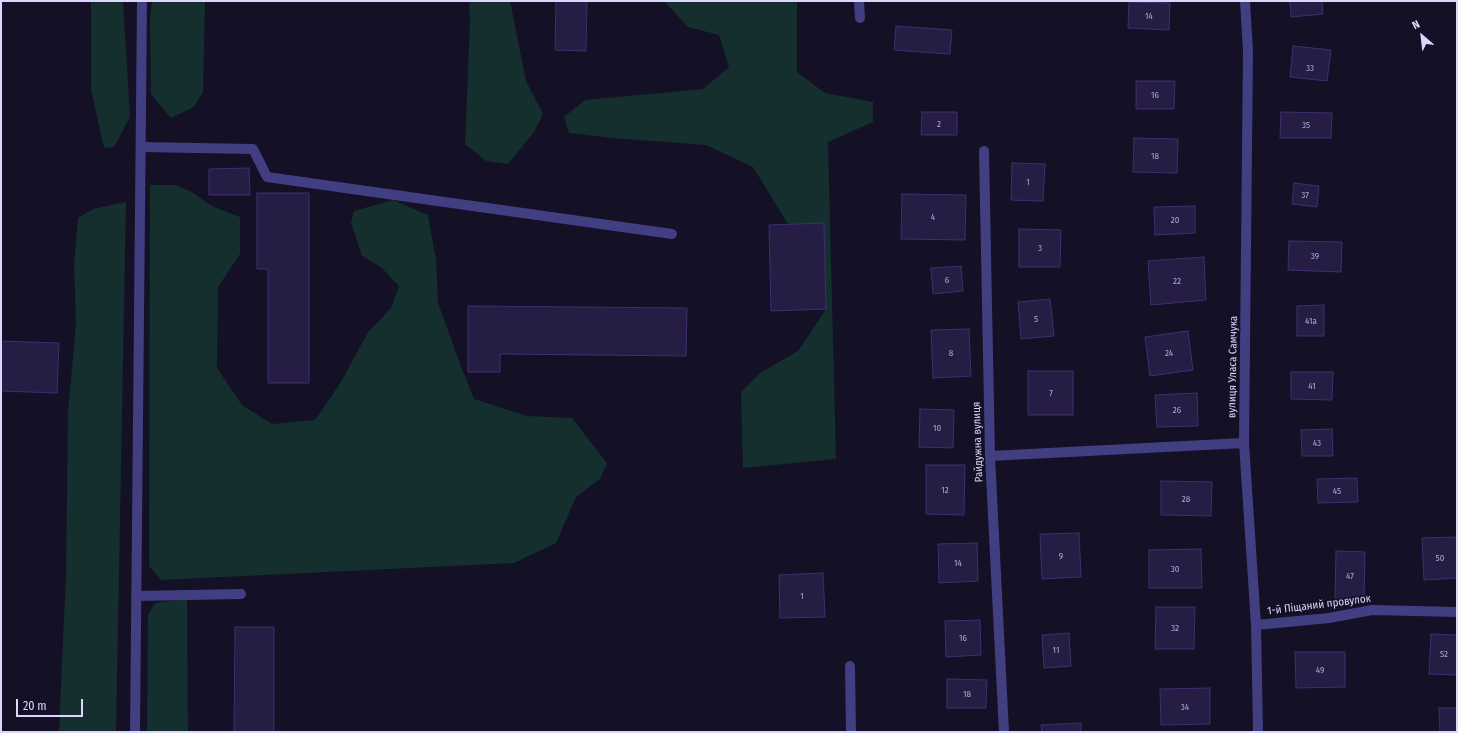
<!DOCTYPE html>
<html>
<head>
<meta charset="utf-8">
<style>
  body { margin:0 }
  #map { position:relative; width:1458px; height:733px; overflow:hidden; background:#141025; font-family:"Fira Sans Condensed",sans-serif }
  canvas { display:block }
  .frame { position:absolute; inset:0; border:2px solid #dbd6fd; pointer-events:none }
  .north { position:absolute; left:1402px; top:16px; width:40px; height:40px; -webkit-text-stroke:3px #141025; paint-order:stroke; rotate:332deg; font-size:11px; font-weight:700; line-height:16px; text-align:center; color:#dbd6fd }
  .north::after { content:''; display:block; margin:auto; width:14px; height:18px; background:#dbd6fd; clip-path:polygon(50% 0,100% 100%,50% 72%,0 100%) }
  .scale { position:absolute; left:16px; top:699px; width:67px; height:18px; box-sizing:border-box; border:2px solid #dbd6fd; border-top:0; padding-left:5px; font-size:12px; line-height:14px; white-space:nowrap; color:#dbd6fd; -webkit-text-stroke:3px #141025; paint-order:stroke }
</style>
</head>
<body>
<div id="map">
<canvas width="1458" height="733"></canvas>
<div class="frame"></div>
<div class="north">N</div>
<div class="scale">20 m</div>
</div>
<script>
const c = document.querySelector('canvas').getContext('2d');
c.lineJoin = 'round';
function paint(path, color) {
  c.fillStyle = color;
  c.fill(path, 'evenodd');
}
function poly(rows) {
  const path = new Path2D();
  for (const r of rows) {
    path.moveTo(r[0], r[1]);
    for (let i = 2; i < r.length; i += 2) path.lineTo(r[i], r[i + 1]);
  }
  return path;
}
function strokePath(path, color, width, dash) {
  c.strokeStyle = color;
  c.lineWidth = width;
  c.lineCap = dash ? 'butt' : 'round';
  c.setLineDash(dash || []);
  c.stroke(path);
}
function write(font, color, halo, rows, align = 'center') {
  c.font = font + ' "Fira Sans Condensed",sans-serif';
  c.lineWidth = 3;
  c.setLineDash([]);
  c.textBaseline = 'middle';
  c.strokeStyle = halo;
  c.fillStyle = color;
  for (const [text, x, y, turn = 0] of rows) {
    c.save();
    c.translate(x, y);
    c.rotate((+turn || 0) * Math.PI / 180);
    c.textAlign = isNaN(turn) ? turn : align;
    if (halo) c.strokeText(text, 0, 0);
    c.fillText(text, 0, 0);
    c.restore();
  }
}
paint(poly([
  [91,1,123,1,130,117,114,147,104,148,91,89],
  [152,1,205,1,203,92,194,107,171,118,151,94,150,20],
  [469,1,510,1,526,81,543,114,534,132,508,164,486,161,465,144,470,21],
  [664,1,797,1,797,72,825,93,873,102,873,122,828,142,836,459,743,468,741,392,760,373,798,351,826,309,824,223,788,224,753,167,706,145,612,138,569,133,564,117,585,100,703,89,729,67,719,35,688,27],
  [150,185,175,185,190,191,212,206,240,217,240,254,218,287,217,368,242,405,272,424,315,420,341,382,368,332,391,308,399,286,381,267,362,256,351,223,354,211,393,200,428,215,436,260,438,303,459,361,474,399,527,416,572,418,607,463,600,479,576,497,556,543,514,563,161,580,149,566],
  [126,202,116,732,59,732,66,573,68,412,76,324,74,264,78,218,93,209],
  [187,599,188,732,147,732,148,615,155,603]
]), '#142f2e');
const building = poly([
  [556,1,587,1,586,51,555,50,556,1],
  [1290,1,1322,1,1323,14,1291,17,1290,1],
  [1129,2,1170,3,1169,30,1128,28,1129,2],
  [896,26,952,30,950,54,894,50,896,26],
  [1293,46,1331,50,1327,81,1290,77,1293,46],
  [1136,81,1175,81,1174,109,1136,109,1136,81],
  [922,112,957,112,957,135,921,135,922,112],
  [1281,112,1332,113,1331,138,1280,138,1281,112],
  [1134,138,1178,139,1177,173,1133,172,1134,138],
  [1012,163,1045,164,1043,201,1011,200,1012,163],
  [249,168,250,195,209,195,209,169,249,168],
  [1294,183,1319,186,1317,207,1292,204,1294,183],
  [257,193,309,193,309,383,268,383,268,269,257,269,257,193],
  [902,194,966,195,965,240,901,239,902,194],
  [1195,206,1195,233,1155,235,1154,207,1195,206],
  [824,223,826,309,771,311,769,225,824,223],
  [1019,229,1061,230,1060,267,1019,267,1019,229],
  [1289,241,1342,242,1341,272,1288,270,1289,241],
  [1204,257,1206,300,1151,305,1148,261,1204,257],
  [961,266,963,291,933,294,931,268,961,266],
  [1050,299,1054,336,1021,339,1018,302,1050,299],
  [1324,305,1324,336,1297,336,1297,306,1324,305],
  [468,306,687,308,686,356,500,354,500,372,468,372,468,306],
  [969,329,971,376,933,378,931,330,969,329],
  [1188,331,1193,370,1150,376,1145,337,1188,331],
  [1,341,59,343,57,393,1,391,1,341],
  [1028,371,1073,371,1073,415,1028,415,1028,371],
  [1291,372,1333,372,1332,400,1291,399,1291,372],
  [1197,393,1198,426,1157,427,1155,395,1197,393],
  [920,409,954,410,953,448,919,447,920,409],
  [1332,429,1333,456,1302,456,1301,430,1332,429],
  [926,465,965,465,964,515,926,514,926,465],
  [1357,478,1358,502,1318,503,1317,479,1357,478],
  [1161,481,1212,482,1211,516,1161,515,1161,481],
  [1079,533,1081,577,1042,579,1040,534,1079,533],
  [1457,537,1457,578,1424,580,1422,538,1457,537],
  [977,543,978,581,939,583,938,544,977,543],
  [1201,549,1202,588,1149,588,1149,550,1201,549],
  [1336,551,1365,552,1364,600,1335,600,1336,551],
  [823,573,825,617,780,618,779,575,823,573],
  [1156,607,1195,607,1194,649,1155,649,1156,607],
  [980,620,981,655,946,657,945,621,980,620],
  [235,627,274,627,274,732,234,732,235,627],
  [1069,633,1071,666,1044,668,1042,635,1069,633],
  [1431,634,1457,635,1457,675,1429,674,1431,634],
  [1295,652,1345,652,1345,687,1296,688,1295,652],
  [947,679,987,680,986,708,947,708,947,679],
  [1210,688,1210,724,1161,725,1160,689,1210,688],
  [1439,708,1457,708,1457,732,1440,732,1439,708],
  [1081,723,1081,732,1042,732,1041,725,1081,723]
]);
paint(building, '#261d45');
strokePath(building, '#3e3070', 1);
strokePath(poly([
  [141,147,253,149,267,177,672,234],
  [136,596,241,594]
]), '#413e82', 10);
strokePath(poly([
  [859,1,860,18],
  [1245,1,1248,51,1244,443,1256,625,1258,732],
  [984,151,990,456,1004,732],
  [990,456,1244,443],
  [1256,625,1329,618,1372,610,1457,612],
  [850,666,851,732],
  [135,732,142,1]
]), '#413e82', 10);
write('9px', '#aea8cf', null, [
  ["14",1149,16],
  ["33",1310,68],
  ["16",1155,95],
  ["2",939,124],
  ["35",1306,125],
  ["18",1155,156],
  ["1",1028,182],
  ["37",1305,195],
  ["4",933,217],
  ["20",1175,220],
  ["3",1040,248],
  ["39",1315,256],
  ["6",947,280],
  ["22",1177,281],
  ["5",1036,319],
  ["41а",1311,321],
  ["8",951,353],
  ["24",1169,353],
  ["41",1312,386],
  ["7",1051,393],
  ["26",1177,410],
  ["10",937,428],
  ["43",1317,443],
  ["12",945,490],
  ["45",1337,491],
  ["28",1186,499],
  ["9",1061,556],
  ["50",1440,558],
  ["14",958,563],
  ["30",1175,569],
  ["47",1350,576],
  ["1",802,596],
  ["32",1175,628],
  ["16",963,638],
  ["11",1056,650],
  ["52",1444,654],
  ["49",1320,670],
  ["18",967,694],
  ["34",1185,707]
]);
write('11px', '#dbd6fd', '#141025', [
  ["вулиця Уласа Самчука",1233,367,-89],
  ["Райдужна вулиця",978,442,-92],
  ["1-й Піщаний провулок",1319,605,-7]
]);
</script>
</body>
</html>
